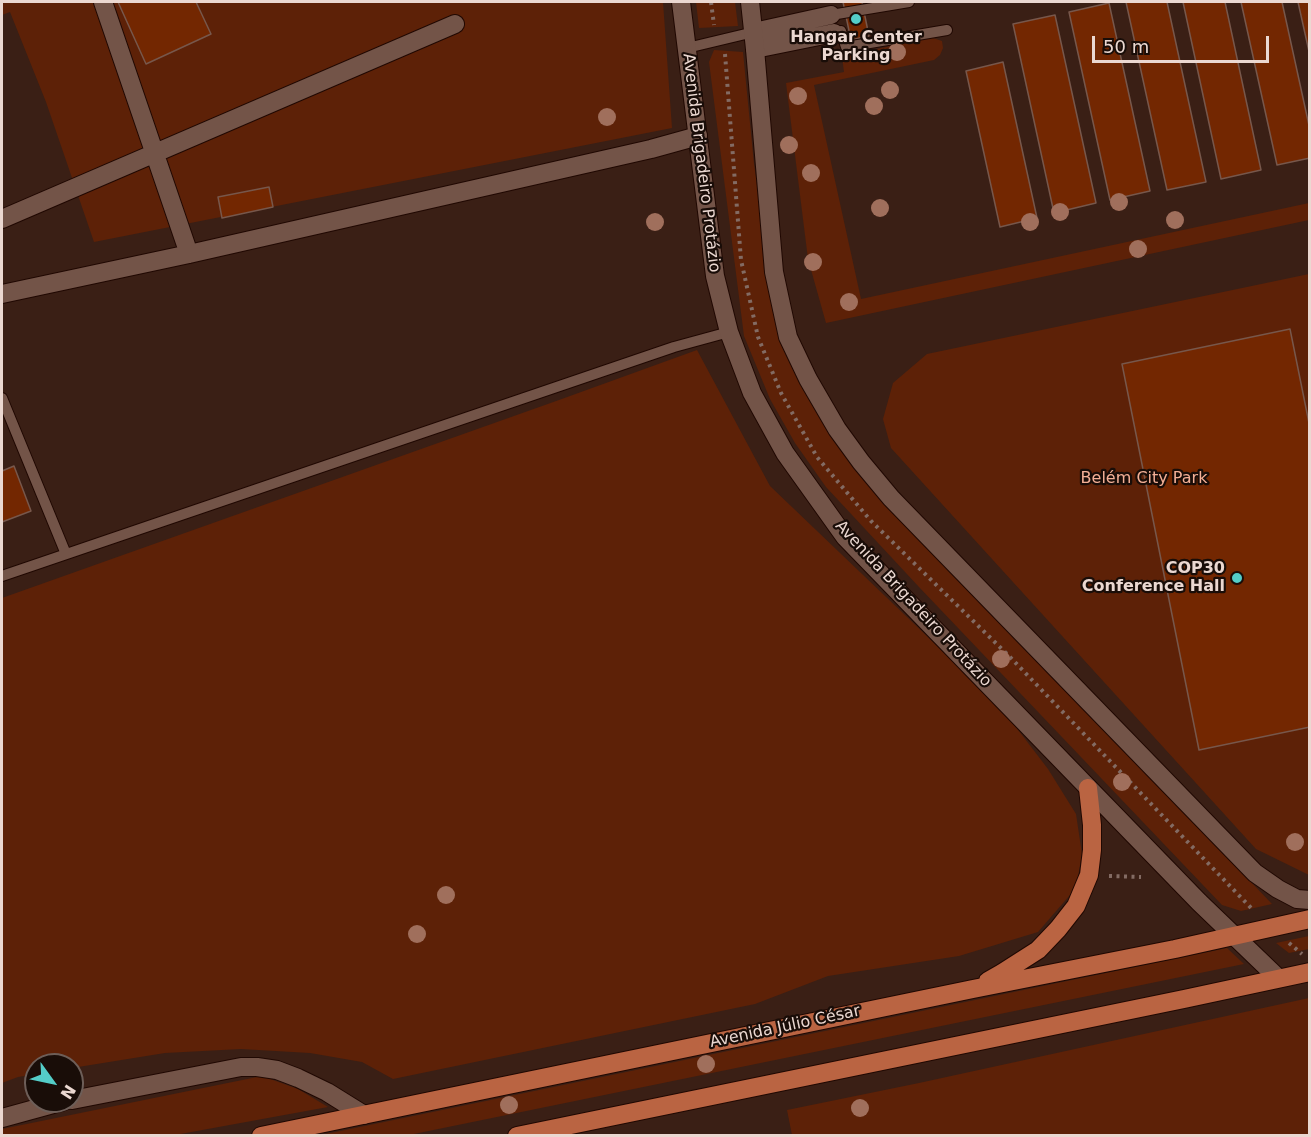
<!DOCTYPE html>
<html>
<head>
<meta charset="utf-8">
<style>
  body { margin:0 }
  #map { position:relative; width:1311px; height:1137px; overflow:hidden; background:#3a1f15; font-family:"DejaVu Sans",sans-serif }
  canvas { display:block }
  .frame { position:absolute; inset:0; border:3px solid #ebd8d1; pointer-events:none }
  .north { position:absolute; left:24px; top:1053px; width:60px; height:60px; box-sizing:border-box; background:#190d08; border:2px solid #6d5e58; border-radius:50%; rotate:123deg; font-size:16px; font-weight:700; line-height:24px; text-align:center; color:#ebd8d1 }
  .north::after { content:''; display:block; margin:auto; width:21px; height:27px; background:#54cdc8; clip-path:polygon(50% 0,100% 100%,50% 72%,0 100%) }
  .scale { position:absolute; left:1092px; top:36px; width:177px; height:27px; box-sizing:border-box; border:3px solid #ebd8d1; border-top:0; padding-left:8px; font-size:18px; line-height:21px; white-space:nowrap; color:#ebd8d1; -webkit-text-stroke:4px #190d08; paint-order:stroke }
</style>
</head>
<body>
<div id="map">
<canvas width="1311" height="1137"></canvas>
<div class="frame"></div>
<div class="north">N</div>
<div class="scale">50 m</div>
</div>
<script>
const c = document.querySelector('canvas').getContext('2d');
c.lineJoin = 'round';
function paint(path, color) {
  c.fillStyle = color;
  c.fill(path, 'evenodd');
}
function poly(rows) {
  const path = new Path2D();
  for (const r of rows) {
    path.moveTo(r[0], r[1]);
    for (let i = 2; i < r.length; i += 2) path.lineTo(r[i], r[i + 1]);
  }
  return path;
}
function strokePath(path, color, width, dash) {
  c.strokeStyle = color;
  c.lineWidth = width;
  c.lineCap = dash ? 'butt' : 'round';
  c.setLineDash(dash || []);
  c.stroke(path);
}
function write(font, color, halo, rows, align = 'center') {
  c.font = font + ' "DejaVu Sans",sans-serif';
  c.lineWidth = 4.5;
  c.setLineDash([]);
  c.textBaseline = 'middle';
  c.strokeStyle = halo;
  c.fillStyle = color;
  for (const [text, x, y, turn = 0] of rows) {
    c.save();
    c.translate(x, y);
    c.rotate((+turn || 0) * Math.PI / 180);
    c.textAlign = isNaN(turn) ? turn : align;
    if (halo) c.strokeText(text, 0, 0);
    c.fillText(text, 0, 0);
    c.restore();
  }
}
paint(poly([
  [2,2,663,2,672,128,94,242,46,102,10,12,2,15],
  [696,2,735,2,738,26,699,28],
  [930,37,942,41,943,48,940,55,934,60,814,85,861,299,1309,203,1309,220,826,323,808,259,786,83,844,72,842,57],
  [714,50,743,52,754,164,776,314,823,419,1161,788,1272,904,1241,911,1222,905,919,587,826,487,795,443,770,399,744,336,709,62],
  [1309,274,1309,875,1256,849,891,448,883,419,893,383,927,354],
  [697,350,770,486,999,705,1048,769,1076,814,1082,854,1076,888,1038,932,959,956,828,976,755,1004,393,1079,362,1062,310,1053,241,1049,165,1053,72,1068,72,1065,36,1065,36,1074,18,1077,2,1083,2,598,559,400],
  [1309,936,1309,949,1289,953,1276,943],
  [1227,948,1244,964,409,1135,321,1135],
  [1309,998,1309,1135,792,1135,787,1110,919,1083],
  [262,1076,298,1089,328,1107,175,1135,2,1136,2,1129]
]), '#5d2107');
const building = poly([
  [118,2,196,2,211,34,146,64,118,2],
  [843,2,862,2,869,36,851,40,843,2],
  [1126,2,1167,2,1206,182,1167,190,1126,2],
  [1183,2,1225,2,1261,170,1221,179,1183,2],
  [1241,2,1282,2,1310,130,1310,158,1277,165,1241,2],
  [1298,2,1310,2,1310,56,1298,2],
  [1109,3,1150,191,1110,200,1069,12,1109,3],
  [1055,15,1096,203,1054,213,1013,24,1055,15],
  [1003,62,1037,218,1000,227,966,71,1003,62],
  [269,187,273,207,222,218,218,197,269,187],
  [1290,329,1310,428,1310,727,1199,750,1122,364,1290,329],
  [14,466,31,511,2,522,2,471,14,466]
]);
paint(building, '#732701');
strokePath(building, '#77574b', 1.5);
const lane = poly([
  [831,15,909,2],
  [834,33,841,31,846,47,947,30],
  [687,48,754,32],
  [2,398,66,554],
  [2,576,674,347,729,332]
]);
const street = poly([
  [103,2,189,254],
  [754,32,831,15],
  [755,49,834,33],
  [2,219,455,24],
  [2,294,189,254,651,149,698,136],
  [72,1100,241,1067,257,1067,277,1070,298,1078,327,1092,364,1115],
  [2,1118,64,1101]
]);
const secondary = poly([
  [681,2,715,276,729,332,752,393,785,453,845,537,1199,902,1278,978],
  [750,2,755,49,774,272,788,337,808,379,837,429,861,462,891,498,1255,873,1278,889,1297,899,1310,900]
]);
const primary = poly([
  [988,981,1002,973,1038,950,1058,929,1076,906,1089,875,1092,850,1092,825,1088,788],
  [261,1136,973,989,1175,949,1310,919],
  [517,1136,1184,999,1310,972]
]);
strokePath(lane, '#200802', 12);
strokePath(street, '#200802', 20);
strokePath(secondary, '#200802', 20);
strokePath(primary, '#200802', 20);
strokePath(poly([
  [711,2,714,25],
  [725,54,741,260,758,337,781,393,817,457,871,521,1009,656,1253,910],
  [1109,876,1141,877],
  [1289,943,1302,954]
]), '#836b63', 4, [3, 4.5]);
strokePath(lane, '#735448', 10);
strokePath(street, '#735448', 18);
strokePath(secondary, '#735448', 18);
strokePath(primary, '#ba6442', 18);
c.fillStyle = '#a06f5c';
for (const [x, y] of [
  [897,52],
  [890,90],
  [798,96],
  [874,106],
  [607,117],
  [789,145],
  [811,173],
  [1119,202],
  [880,208],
  [1060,212],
  [1175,220],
  [655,222],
  [1030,222],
  [1138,249],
  [813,262],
  [849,302],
  [1001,659],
  [1122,782],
  [1295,842],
  [446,895],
  [417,934],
  [706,1064],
  [509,1105],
  [860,1108]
]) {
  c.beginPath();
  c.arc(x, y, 9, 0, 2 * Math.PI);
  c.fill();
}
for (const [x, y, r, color] of [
  [856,19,6,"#54cdc8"],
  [1237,578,6,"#54cdc8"]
]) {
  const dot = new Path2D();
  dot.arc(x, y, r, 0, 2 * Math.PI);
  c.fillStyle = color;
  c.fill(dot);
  strokePath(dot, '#190d08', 2);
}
write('bold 16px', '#ebd8d1', '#190d08', [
  ["Hangar Center",856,38],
  ["Parking",856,56],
  ["COP30",1225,569,"right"],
  ["Conference Hall",1225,587,"right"]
]);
write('16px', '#ebd8d1', '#190d08', [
  ["Avenida Brigadeiro Protázio",701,163,83],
  ["Avenida Brigadeiro Protázio",913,604,47],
  ["Avenida Júlio César",785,1027,-12]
]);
write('16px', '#f4b096', '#190d08', [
  ["Belém City Park",1144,479]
]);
</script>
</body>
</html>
